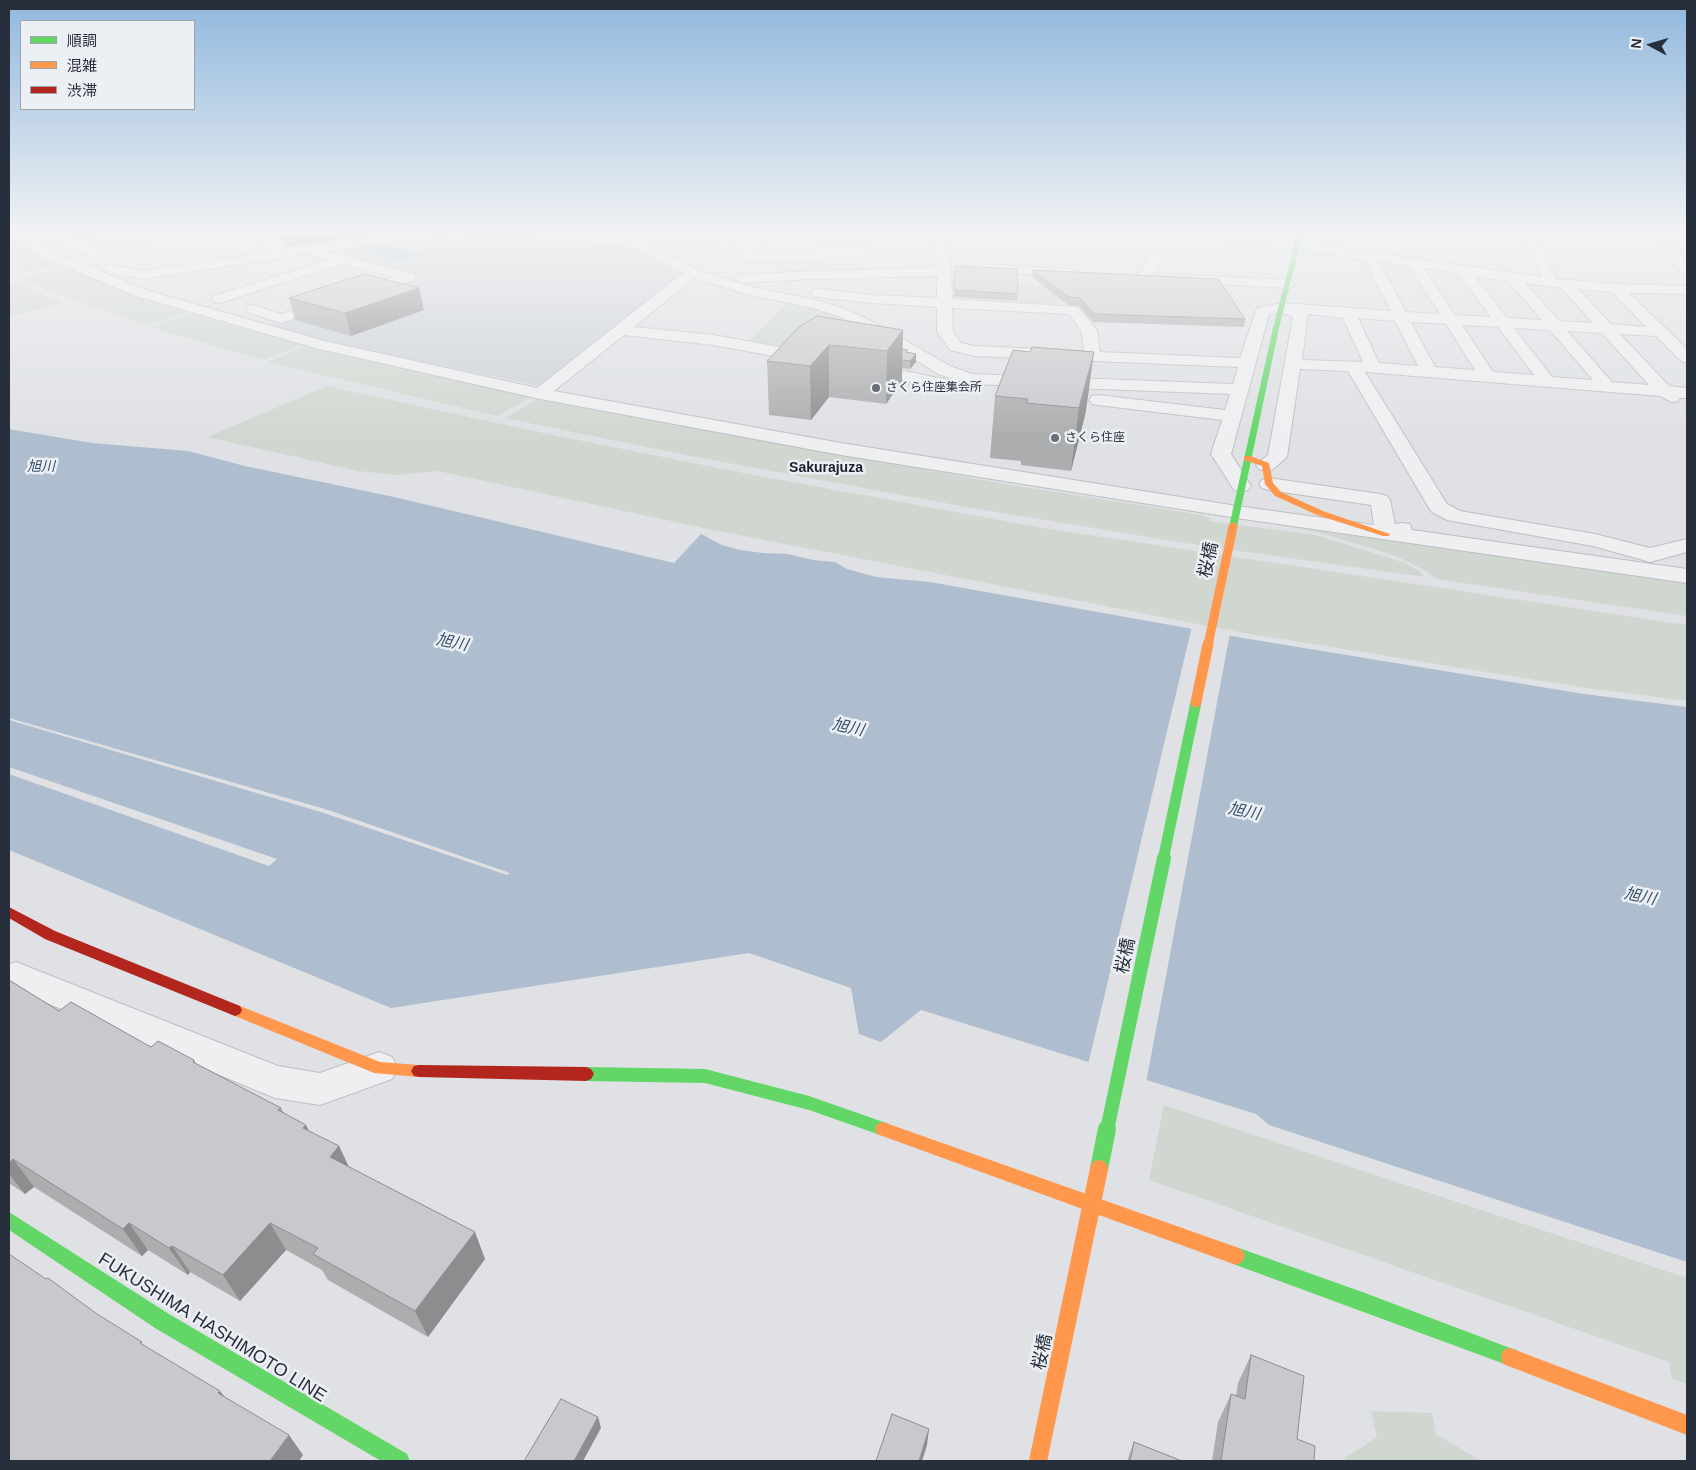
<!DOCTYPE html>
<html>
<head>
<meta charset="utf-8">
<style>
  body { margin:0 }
  #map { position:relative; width:1696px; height:1470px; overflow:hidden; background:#dfe1e4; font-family:Arial,"Noto Sans JP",sans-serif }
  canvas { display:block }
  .frame { position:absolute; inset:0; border:10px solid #282f3c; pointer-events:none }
  .legend { position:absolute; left:20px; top:20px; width:175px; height:90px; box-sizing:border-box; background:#ecf0f4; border:1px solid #9ea3aa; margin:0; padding:6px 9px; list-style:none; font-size:15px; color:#282f3c }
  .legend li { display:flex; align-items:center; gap:10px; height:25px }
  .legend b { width:25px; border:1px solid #9ea3aa }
  .north { position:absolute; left:1626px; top:20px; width:50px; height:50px; -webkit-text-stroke:4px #ecf0f4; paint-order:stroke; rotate:276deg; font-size:14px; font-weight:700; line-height:20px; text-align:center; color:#282f3c }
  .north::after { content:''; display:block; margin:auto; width:18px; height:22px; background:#282f3c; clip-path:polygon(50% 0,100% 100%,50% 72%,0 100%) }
</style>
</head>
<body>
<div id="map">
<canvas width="1696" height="1470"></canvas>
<div class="frame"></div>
<ul class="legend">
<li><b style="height:6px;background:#63d668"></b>順調</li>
<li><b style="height:6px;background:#ff974d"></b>混雑</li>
<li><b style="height:6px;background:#b3261e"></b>渋滞</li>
</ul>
<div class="north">N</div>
</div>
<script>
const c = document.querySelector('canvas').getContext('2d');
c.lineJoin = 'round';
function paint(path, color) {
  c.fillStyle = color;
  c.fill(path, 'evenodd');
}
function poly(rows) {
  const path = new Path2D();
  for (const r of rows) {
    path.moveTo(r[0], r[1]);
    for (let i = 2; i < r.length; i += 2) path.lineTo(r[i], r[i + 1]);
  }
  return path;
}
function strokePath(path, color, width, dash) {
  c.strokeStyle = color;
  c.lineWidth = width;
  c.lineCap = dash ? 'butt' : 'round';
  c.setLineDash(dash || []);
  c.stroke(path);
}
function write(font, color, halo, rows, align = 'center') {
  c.font = font + ' Arial,"Noto Sans JP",sans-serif';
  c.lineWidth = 5;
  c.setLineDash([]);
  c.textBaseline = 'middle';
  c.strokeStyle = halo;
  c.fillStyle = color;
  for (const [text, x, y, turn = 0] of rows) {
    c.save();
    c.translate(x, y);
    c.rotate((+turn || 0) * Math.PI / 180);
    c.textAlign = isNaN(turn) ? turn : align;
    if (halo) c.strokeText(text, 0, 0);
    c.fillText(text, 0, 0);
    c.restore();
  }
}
paint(poly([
  [448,232,545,234,640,247,672,269,684,274,541,384,535,385,353,347,267,325,416,276,323,251]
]), '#cdd1d7');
paint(poly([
  [9,235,61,265,29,272,9,260],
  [67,267,135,295,187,313,145,326,18,279],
  [9,280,63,303,9,317],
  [1015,284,1093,287,1096,304,1057,302,1056,307,1019,306,1019,287,1015,287],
  [788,302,831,314,878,339,799,353,748,342],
  [190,314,301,345,263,360,150,327],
  [304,347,531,397,497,416,267,362],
  [327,386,533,431,748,474,1043,528,1687,625,1687,701,1580,687,1244,633,708,529,438,471,397,475,358,471,207,437],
  [538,399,1005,484,1203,515,1203,517,1210,518,1209,521,1316,535,1405,563,1418,570,1425,577,1203,546,961,506,696,457,505,418],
  [1271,524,1687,582,1687,616,1436,579,1429,573,1411,563,1390,554,1317,532],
  [1164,1105,1687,1278,1687,1384,1672,1379,1669,1362,1149,1180],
  [1371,1411,1432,1413,1436,1434,1481,1461,1344,1461,1345,1458,1377,1437]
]), '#d0d7d0');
paint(poly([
  [384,244,424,254,399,261,359,251],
  [9,429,92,443,188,451,245,466,394,497,674,563,701,534,722,545,740,550,763,553,788,554,813,560,835,562,847,569,876,577,930,582,1243,638,1584,694,1687,707,1687,1262,1269,1125,1256,1114,921,1010,881,1042,859,1034,851,988,749,953,391,1008,9,850,9,774,269,866,277,859,9,767,9,720,321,812,507,875,510,873,325,809,9,718]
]), '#afbece');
paint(poly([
  [1192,626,1230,633,1146,1083,1088,1065]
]), '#dfe1e4');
const street = poly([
  [9,232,21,232,57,253,146,290,324,341,537,388,683,273,638,248,544,236,538,232,574,232,633,240,651,236,755,239,761,243,757,252,814,253,816,249,821,248,935,250,932,232,944,232,951,267,952,299,1078,307,1097,330,1100,352,1240,358,1257,308,1283,303,1391,311,1365,260,1202,236,1196,232,1229,232,1542,277,1523,232,1535,232,1556,279,1616,284,1687,286,1687,294,1629,293,1687,349,1687,363,1681,361,1656,336,1620,334,1669,386,1687,388,1687,398,1680,398,1678,401,1672,402,1660,396,1365,372,1447,504,1460,511,1595,534,1650,548,1687,539,1687,552,1650,562,1593,546,1447,520,1432,512,1429,508,1348,371,1300,369,1287,457,1273,469,1266,471,1259,469,1256,465,1268,455,1293,317,1281,312,1269,314,1231,454,1251,486,1248,490,1241,492,1234,490,1211,454,1222,420,1098,405,1092,404,1089,400,1092,396,1098,395,1225,410,1230,394,970,384,938,374,867,330,838,316,813,308,749,295,694,278,634,327,713,335,813,353,819,355,821,358,819,361,813,363,713,345,624,335,554,391,841,443,1237,506,1374,525,1371,505,1269,490,1262,488,1259,484,1262,480,1269,478,1380,494,1387,496,1390,500,1395,524,1402,523,1410,524,1412,530,1687,569,1687,583,1237,518,841,455,540,399,315,348,136,296,47,259,9,235,9,232],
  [649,244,747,247,740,260,747,264,754,260,821,261,826,260,828,256,936,258,937,268,810,271,742,275,735,279,742,283,810,279,937,276,937,298,873,295,818,289,813,290,811,293,813,296,818,297,873,303,937,307,937,332,950,350,974,356,1238,367,1233,384,972,374,950,366,877,324,848,310,816,300,756,288,697,270,649,244],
  [1379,262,1409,266,1440,314,1406,312,1379,262],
  [1424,268,1458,273,1491,317,1455,315,1424,268],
  [1474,276,1508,281,1542,320,1507,318,1474,276],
  [1525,283,1561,288,1593,323,1559,321,1525,283],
  [1578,289,1612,292,1646,327,1611,324,1578,289],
  [952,308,1069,314,1081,330,1084,351,974,346,961,343,953,332,952,308],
  [1308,314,1343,318,1363,362,1302,360,1308,314],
  [1358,318,1395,321,1418,366,1379,363,1358,318],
  [1411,322,1446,324,1475,370,1435,367,1411,322],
  [1462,325,1498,327,1534,375,1493,372,1462,325],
  [1514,328,1550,330,1593,380,1552,377,1514,328],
  [1567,331,1602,333,1649,385,1612,382,1567,331],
  [44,232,60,232,76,240,129,232,180,232,174,236,142,241,88,246,104,253,106,256,99,260,66,247,44,232],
  [254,232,267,232,283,250,401,232,433,232,427,236,326,251,413,274,415,277,413,280,281,323,248,312,246,309,248,306,253,305,281,314,393,277,342,264,219,303,214,302,212,299,214,296,328,260,307,254,144,279,109,273,102,269,109,265,144,271,270,252,254,232],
  [1667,244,1672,245,1687,262,1687,274,1682,273,1661,248,1667,244],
  [1156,254,1163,258,1148,280,1138,280,1136,277,1138,274,1151,255,1156,254],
  [980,264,1070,269,1077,273,1070,277,975,271,973,268,980,264],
  [1182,275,1289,280,1296,284,1289,288,1177,282,1175,279,1182,275],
  [866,363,958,382,964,383,967,387,964,391,958,392,860,371,858,368,860,365,866,363],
  [16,962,278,1066,320,1073,379,1052,392,1057,398,1068,392,1079,320,1105,275,1098,18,991,9,994,9,964,16,962]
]);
strokePath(street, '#bdbfc2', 2);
paint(street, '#efeff1');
paint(poly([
  [1298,232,1303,232,1279,328,1237,527,1233,530,1229,527,1273,328,1298,232],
  [586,1067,705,1069,809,1096,889,1124,891,1129,889,1134,883,1136,809,1110,705,1083,586,1081,581,1079,578,1074,581,1069,586,1067],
  [9,1212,169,1314,407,1454,410,1461,381,1461,155,1328,9,1230,9,1212],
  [1236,1247,1365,1293,1510,1348,1517,1350,1519,1357,1517,1364,1510,1366,1236,1265,1230,1262,1227,1256,1230,1250,1236,1247]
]), '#63d668');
paint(poly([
  [1244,456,1250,456,1269,463,1273,483,1281,492,1323,511,1390,534,1389,536,1383,536,1317,515,1275,496,1265,484,1262,466,1244,460,1244,456],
  [235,1004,380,1062,419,1065,424,1066,427,1071,424,1076,419,1077,374,1073,230,1014,228,1010,230,1006,235,1004],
  [883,1122,1236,1247,1242,1250,1245,1256,1242,1262,1236,1265,877,1134,875,1129,877,1124,883,1122],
  [1510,1348,1687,1415,1687,1435,1503,1364,1501,1357,1503,1350,1510,1348]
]), '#ff974d');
paint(poly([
  [9,907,55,931,240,1006,242,1010,240,1014,235,1016,230,1014,45,939,9,918,9,907],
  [419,1065,586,1067,591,1069,594,1074,591,1079,586,1081,419,1077,414,1076,411,1071,414,1066,419,1065]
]), '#b3261e');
strokePath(poly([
  [1163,860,1196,702]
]), '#63d668', 11);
strokePath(poly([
  [1107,1130,1164,858]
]), '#63d668', 14);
strokePath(poly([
  [1099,1169,1107,1129]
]), '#63d668', 18);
strokePath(poly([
  [1208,645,1233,527]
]), '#ff974d', 9);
strokePath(poly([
  [1196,702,1208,644]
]), '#ff974d', 11);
strokePath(poly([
  [1038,1461,1099,1169]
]), '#ff974d', 18);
paint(poly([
  [69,232,115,232,76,238,70,235],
  [273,232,387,232,288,247],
  [1032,270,1245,319,1244,327,1093,322,1079,306,1068,305,1032,277],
  [954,276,1018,294,1017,301,954,297],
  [289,298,424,310,351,336,295,320],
  [800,326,903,330,902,349,907,352,916,362,910,369,902,368,902,381,886,404,829,397,811,420,769,415,767,361],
  [1030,352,1086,411,1071,471,1021,465,1021,461,990,458,995,396],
  [9,980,59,1011,151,1047,194,1060,196,1064,281,1108,284,1113,309,1132,339,1146,349,1167,485,1259,428,1337,328,1280,322,1270,286,1250,240,1301,190,1272,188,1275,148,1250,142,1256,34,1187,25,1194,9,1183],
  [1251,1355,1297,1439,1314,1461,1212,1461,1218,1422,1231,1394,1236,1396,1238,1383],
  [1134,1442,1182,1461,1127,1461]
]), '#abadaf');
paint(poly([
  [74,232,115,232,76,238],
  [284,232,387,232,288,247],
  [419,288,424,310,351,336,345,313],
  [903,330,902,381,886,404,887,351],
  [829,345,829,397,811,420,810,366],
  [1094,352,1086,411,1071,471,1079,408],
  [916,354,916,362,910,369,910,361],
  [306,1125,320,1153,303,1128],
  [339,1146,352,1174,330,1157],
  [13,1159,34,1187,25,1194,9,1174,9,1163],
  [129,1223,148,1250,142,1256,123,1229],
  [270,1223,286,1250,240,1301,223,1275],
  [475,1232,485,1259,428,1337,415,1311],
  [172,1246,190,1272,188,1275,169,1248],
  [220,1391,236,1411,218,1393],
  [598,1417,601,1428,583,1461,574,1461],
  [929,1429,927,1445,922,1461,919,1461],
  [289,1435,303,1455,299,1461,270,1461]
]), '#8b8d8f');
const building = poly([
  [956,266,1017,269,1018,294,954,290,954,276,956,266],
  [1032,270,1218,279,1245,319,1094,314,1080,298,1069,297,1032,270],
  [364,274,419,288,345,313,289,298,364,274],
  [817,316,903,330,887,351,829,345,810,366,767,361,800,326,817,316],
  [1032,347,1094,352,1079,408,1027,403,1028,399,995,396,1013,350,1030,352,1032,347],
  [902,349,908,350,906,352,916,354,910,361,902,360,902,349],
  [9,980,59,1011,71,1002,151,1047,158,1041,194,1060,193,1062,281,1108,278,1110,306,1125,303,1128,339,1146,330,1157,475,1232,415,1311,313,1254,318,1248,270,1223,223,1275,172,1246,169,1248,129,1223,123,1229,13,1159,9,1163,9,980],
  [9,1254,46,1279,48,1278,97,1314,142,1342,140,1343,220,1391,218,1393,289,1435,270,1461,9,1461,9,1254],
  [1251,1355,1304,1376,1297,1439,1315,1446,1314,1461,1221,1461,1231,1394,1245,1399,1251,1355],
  [561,1399,598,1417,574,1461,524,1461,561,1399],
  [892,1414,929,1429,919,1461,876,1461,892,1414],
  [1134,1442,1182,1461,1130,1461,1134,1442]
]);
paint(building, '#c7c9cc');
strokePath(building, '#8b8d8f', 1);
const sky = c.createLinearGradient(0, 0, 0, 438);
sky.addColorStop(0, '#91b8de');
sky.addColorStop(0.53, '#f1f2f3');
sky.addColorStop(1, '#f1f2f300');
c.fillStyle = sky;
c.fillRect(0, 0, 1696, 438);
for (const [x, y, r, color] of [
  [876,388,5,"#686d77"],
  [1055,438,5,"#686d77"]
]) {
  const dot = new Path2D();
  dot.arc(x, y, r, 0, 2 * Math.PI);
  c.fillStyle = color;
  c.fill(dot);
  strokePath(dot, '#ecf0f4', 2);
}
write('12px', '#282f3c', '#ecf0f4', [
  ["さくら住座集会所",886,388],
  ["さくら住座",1065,438]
], 'left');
write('italic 14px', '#344f6d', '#ecf0f4', [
  ["旭川",41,467]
]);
write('bold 14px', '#1a212c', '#ecf0f4', [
  ["Sakurajuza",826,468]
]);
write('italic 16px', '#344f6d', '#ecf0f4', [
  ["旭川",452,643,12],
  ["旭川",848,728,12],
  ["旭川",1244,812,12],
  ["旭川",1640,897,12]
]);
write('18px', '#282f3c', '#ecf0f4', [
  ["桜橋",1209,560,-78],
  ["桜橋",1126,956,-78],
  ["FUKUSHIMA HASHIMOTO LINE",212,1328,32],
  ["桜橋",1043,1352,-78]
]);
</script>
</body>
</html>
